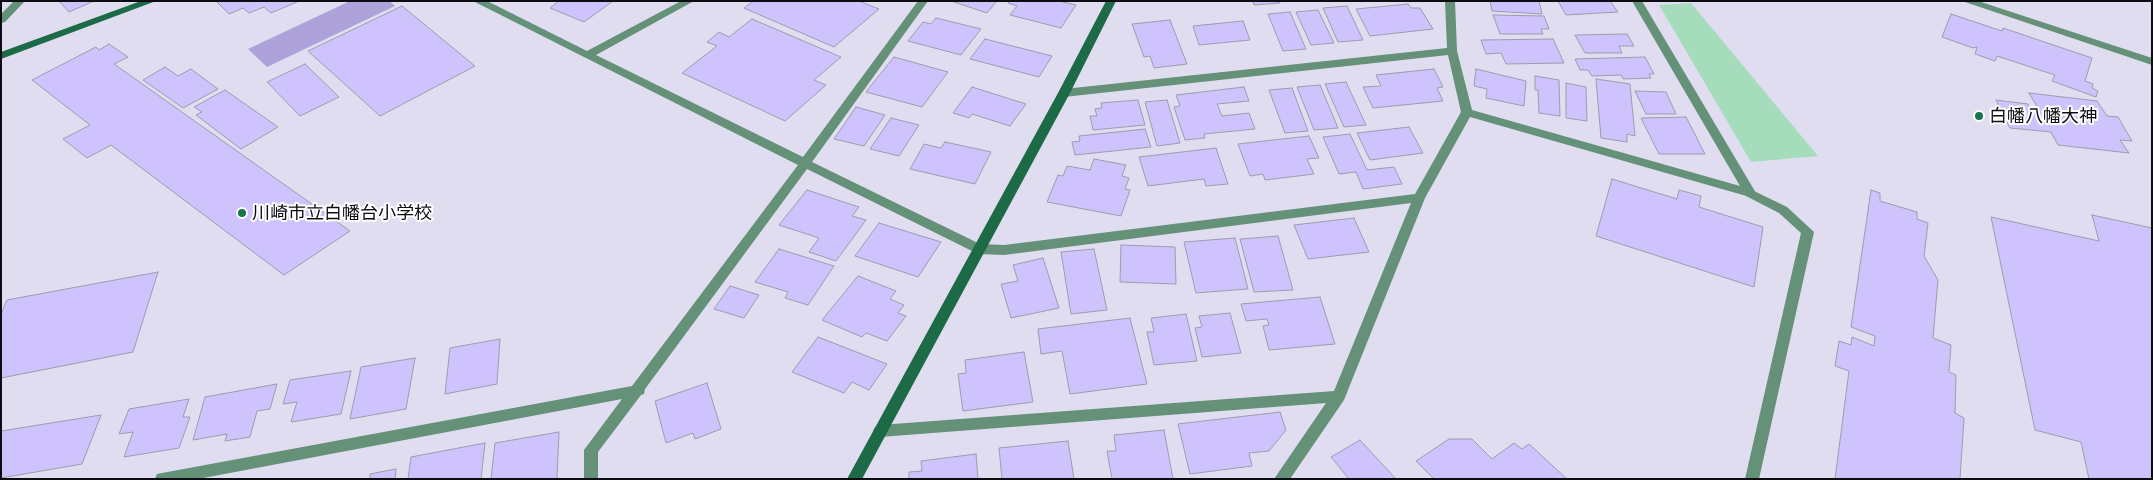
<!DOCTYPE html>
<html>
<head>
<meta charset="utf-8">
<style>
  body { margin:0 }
  #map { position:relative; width:2153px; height:480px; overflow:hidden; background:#e0ddf0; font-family:"Golos Text",sans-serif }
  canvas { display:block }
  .frame { position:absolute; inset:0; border:2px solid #0d0c12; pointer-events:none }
</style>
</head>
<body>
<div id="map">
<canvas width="2153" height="480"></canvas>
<div class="frame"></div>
</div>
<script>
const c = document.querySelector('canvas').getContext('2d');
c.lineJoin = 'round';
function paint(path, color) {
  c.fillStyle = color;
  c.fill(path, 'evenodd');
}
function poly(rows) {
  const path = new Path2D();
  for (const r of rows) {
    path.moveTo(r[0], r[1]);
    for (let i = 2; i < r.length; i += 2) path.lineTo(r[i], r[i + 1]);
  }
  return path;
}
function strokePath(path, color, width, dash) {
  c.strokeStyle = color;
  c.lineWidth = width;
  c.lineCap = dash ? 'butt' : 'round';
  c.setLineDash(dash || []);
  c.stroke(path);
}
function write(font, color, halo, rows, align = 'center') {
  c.font = font + ' "Golos Text","Noto Sans JP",sans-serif';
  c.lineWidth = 4;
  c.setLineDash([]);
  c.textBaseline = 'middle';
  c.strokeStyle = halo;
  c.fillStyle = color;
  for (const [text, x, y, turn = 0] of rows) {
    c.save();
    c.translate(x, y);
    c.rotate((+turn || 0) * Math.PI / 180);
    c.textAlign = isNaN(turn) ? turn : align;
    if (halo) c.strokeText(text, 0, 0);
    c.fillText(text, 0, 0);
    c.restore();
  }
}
paint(poly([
  [1691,3,1818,156,1751,162,1659,5]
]), '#a5ddbc');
paint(poly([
  [350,1,389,1,395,6,267,67,248,49]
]), '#ada2d9');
const building = poly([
  [59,1,94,1,69,12,59,1],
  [216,1,297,1,297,2,271,13,264,7,249,13,243,8,229,14,216,1],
  [559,1,613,1,584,22,550,8,559,1],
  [753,1,859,1,879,9,834,47,744,8,753,1],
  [951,1,997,1,987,13,951,1],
  [1009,1,1059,1,1076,5,1061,28,1010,15,1017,6,1008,3,1009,1],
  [1253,1,1279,1,1280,3,1254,5,1253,1],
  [1490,1,1539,1,1542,14,1492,11,1490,1],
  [1558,1,1610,1,1618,12,1566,15,1558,1],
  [1408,4,1411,8,1420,8,1433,29,1370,36,1356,9,1408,4],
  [402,6,475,66,380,116,308,51,402,6],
  [1347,6,1363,40,1338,42,1323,8,1347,6],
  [1318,10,1334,43,1311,45,1296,12,1318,10],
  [1290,12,1306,49,1283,51,1268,14,1290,12],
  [1951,14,2002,31,2003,28,2092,58,2085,81,2093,84,2092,88,2098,91,2096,97,2052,81,2055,75,1997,56,1995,61,1975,54,1977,47,1973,48,1942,37,1951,14],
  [1493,15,1544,16,1549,29,1541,29,1543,34,1500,34,1493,15],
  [936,18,981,29,961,55,908,41,923,22,931,24,936,18],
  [752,19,841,57,814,80,826,85,785,121,682,73,717,46,707,42,719,32,729,37,752,19],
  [1170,20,1187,64,1154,68,1150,56,1144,57,1132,24,1170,20],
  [1243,21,1250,40,1199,45,1193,26,1243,21],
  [1627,34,1634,46,1619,46,1622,53,1585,53,1575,35,1627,34],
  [985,39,1052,56,1039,77,970,59,985,39],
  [1553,39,1564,63,1506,64,1501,53,1486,54,1481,40,1553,39],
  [109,44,128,57,114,64,350,231,284,275,111,145,87,158,63,139,90,125,32,80,96,47,99,50,109,44],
  [894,57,948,72,922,107,866,92,894,57],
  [1645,57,1654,74,1649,74,1651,78,1623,79,1621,75,1592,76,1588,70,1580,70,1575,59,1645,57],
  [305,64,339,97,300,116,267,82,305,64],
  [165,67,178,76,191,69,218,89,183,108,143,80,165,67],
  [1434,69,1443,87,1437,88,1443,101,1373,108,1363,87,1381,86,1376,75,1434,69],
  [1476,69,1526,81,1524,106,1486,98,1487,89,1474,86,1476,69],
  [1535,76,1559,80,1560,116,1539,113,1538,90,1535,90,1535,76],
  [1596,79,1630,84,1635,136,1627,134,1627,142,1601,138,1596,79],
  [1346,82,1366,125,1344,127,1325,84,1346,82],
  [1566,83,1586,87,1587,121,1566,118,1566,83],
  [1320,85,1338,128,1314,130,1297,87,1320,85],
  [972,87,1026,104,1010,126,972,114,969,118,953,113,972,87],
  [1244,87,1249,101,1217,104,1222,116,1249,113,1255,129,1204,134,1205,138,1185,140,1174,107,1180,106,1176,95,1244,87],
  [1292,88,1308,131,1285,133,1269,90,1292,88],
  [225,90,278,127,241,149,196,115,202,112,194,107,225,90],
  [1635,91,1666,92,1676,114,1646,114,1635,91],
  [2029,93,2097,101,2107,116,2118,117,2132,141,2120,140,2129,153,2058,145,2051,132,2010,128,1996,100,2028,104,2030,108,2038,108,2029,93],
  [1138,100,1145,125,1093,130,1090,116,1097,116,1095,109,1102,108,1101,103,1138,100],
  [1167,100,1180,143,1157,146,1145,102,1167,100],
  [856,107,885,115,864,146,834,139,856,107],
  [1686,117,1705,154,1659,154,1641,118,1686,117],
  [891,118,919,125,899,156,870,149,891,118],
  [1409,127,1423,153,1370,160,1357,133,1409,127],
  [1145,129,1151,147,1075,155,1072,142,1080,141,1079,136,1145,129],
  [1350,134,1367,170,1394,167,1402,184,1363,189,1356,172,1339,174,1323,137,1350,134],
  [1309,136,1319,158,1307,159,1314,174,1265,180,1263,174,1250,176,1238,144,1309,136],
  [945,142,991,152,975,184,910,169,924,144,941,148,945,142],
  [1216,148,1228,184,1206,186,1204,179,1148,186,1139,157,1216,148],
  [1094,159,1126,165,1122,176,1129,178,1125,189,1130,190,1121,216,1047,202,1058,175,1063,176,1067,166,1090,170,1094,159],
  [1612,179,1677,199,1679,190,1701,196,1699,207,1763,227,1754,287,1596,236,1612,179],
  [807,190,859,207,852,216,866,220,836,261,809,252,819,238,779,225,807,190],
  [1871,190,1880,193,1880,201,1917,212,1917,219,1928,223,1924,256,1938,280,1933,338,1951,345,1949,372,1956,375,1955,413,1964,418,1960,479,1835,479,1849,371,1835,366,1839,341,1851,345,1852,337,1874,346,1875,336,1851,327,1871,190],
  [2092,215,2152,228,2152,479,2089,479,2081,442,2035,430,1991,217,2099,241,2092,215],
  [1354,218,1369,252,1308,259,1294,225,1354,218],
  [879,223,941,242,918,277,855,256,879,223],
  [1278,236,1293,290,1254,292,1240,239,1278,236],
  [1235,238,1248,289,1196,293,1184,242,1235,238],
  [1121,245,1175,247,1176,284,1120,282,1121,245],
  [779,249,834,266,808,305,785,298,788,292,755,282,779,249],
  [1094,249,1107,310,1071,314,1061,252,1094,249],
  [1043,258,1059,308,1011,318,1001,284,1018,281,1013,265,1043,258],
  [158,272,133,352,1,378,1,314,7,300,158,272],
  [858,276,896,291,890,299,904,305,898,313,906,316,887,341,866,333,862,337,822,320,858,276],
  [730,286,759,295,744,318,714,309,730,286],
  [1320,297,1335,344,1269,350,1263,326,1269,325,1267,319,1246,321,1241,304,1320,297],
  [1230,313,1241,353,1202,357,1195,328,1202,327,1199,316,1230,313],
  [1186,314,1197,361,1154,365,1147,332,1154,332,1151,318,1186,314],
  [1130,318,1147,384,1070,394,1062,351,1041,354,1038,329,1130,318],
  [818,337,887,364,869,390,852,382,844,393,792,372,818,337],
  [500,339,497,384,445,394,450,348,500,339],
  [1024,352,1033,402,963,411,958,374,966,373,965,360,1024,352],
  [415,358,406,409,350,419,361,367,415,358],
  [351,371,341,414,291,422,297,402,283,404,290,380,351,371],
  [707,383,721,429,695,439,693,433,666,443,655,401,707,383],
  [277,384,270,409,257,411,250,437,225,441,227,434,193,440,205,397,277,384],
  [189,399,183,417,190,417,179,448,124,457,133,432,119,434,129,409,189,399],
  [1280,412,1286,430,1269,451,1249,453,1252,466,1190,474,1178,424,1280,412],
  [101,415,82,464,1,478,1,431,101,415],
  [1164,430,1173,479,1112,479,1107,451,1116,451,1114,435,1164,430],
  [559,432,557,479,491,479,495,443,559,432],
  [1449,439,1472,439,1492,459,1514,443,1522,449,1529,444,1567,479,1434,479,1416,461,1449,439],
  [1360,440,1396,479,1349,479,1331,457,1360,440],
  [1068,441,1074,479,1002,479,999,448,1068,441],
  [485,443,481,479,408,479,411,457,485,443],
  [976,454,978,479,909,479,909,472,922,471,921,461,976,454],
  [396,469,395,479,370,479,370,474,396,469]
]);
paint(building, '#cec3fc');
strokePath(building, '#9e9bad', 1);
paint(poly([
  [1750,189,1787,207,1814,232,1759,479,1745,479,1801,233,1779,213,1746,196,1744,193,1746,190,1750,189]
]), '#649177');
paint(poly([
  [14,1,25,1,5,22,1,23,1,14,14,1],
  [473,1,487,1,587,51,681,1,694,1,596,55,803,157,918,1,928,1,812,162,980,244,1004,245,1415,194,1461,112,1448,55,1064,97,1058,93,1064,89,1447,48,1445,1,1455,1,1457,51,1472,110,1740,186,1632,1,1642,1,1756,193,1750,197,1470,117,1425,198,1344,400,1290,479,1274,479,1326,403,880,437,875,435,873,431,875,427,880,425,1334,391,1411,203,1004,255,978,254,807,169,645,389,644,394,641,395,598,452,598,479,584,479,584,450,622,399,198,479,155,479,157,474,162,473,632,386,798,165,473,1],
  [1962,1,1978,1,2152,58,2152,65,1962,1]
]), '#649177');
paint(poly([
  [141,1,156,1,1,59,1,52,141,1],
  [1106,1,1116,1,1070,93,862,479,847,479,1058,93,1106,1]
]), '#1d6a46');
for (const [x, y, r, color] of [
  [1979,116,5,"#16754b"],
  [242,213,5,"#16754b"]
]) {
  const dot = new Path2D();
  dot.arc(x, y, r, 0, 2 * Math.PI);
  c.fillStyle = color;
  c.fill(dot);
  strokePath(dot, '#fff', 2);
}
write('18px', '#0d0c12', '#fff', [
  ["白幡八幡大神",1989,116],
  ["川崎市立白幡台小学校",252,213]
], 'left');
</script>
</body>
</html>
